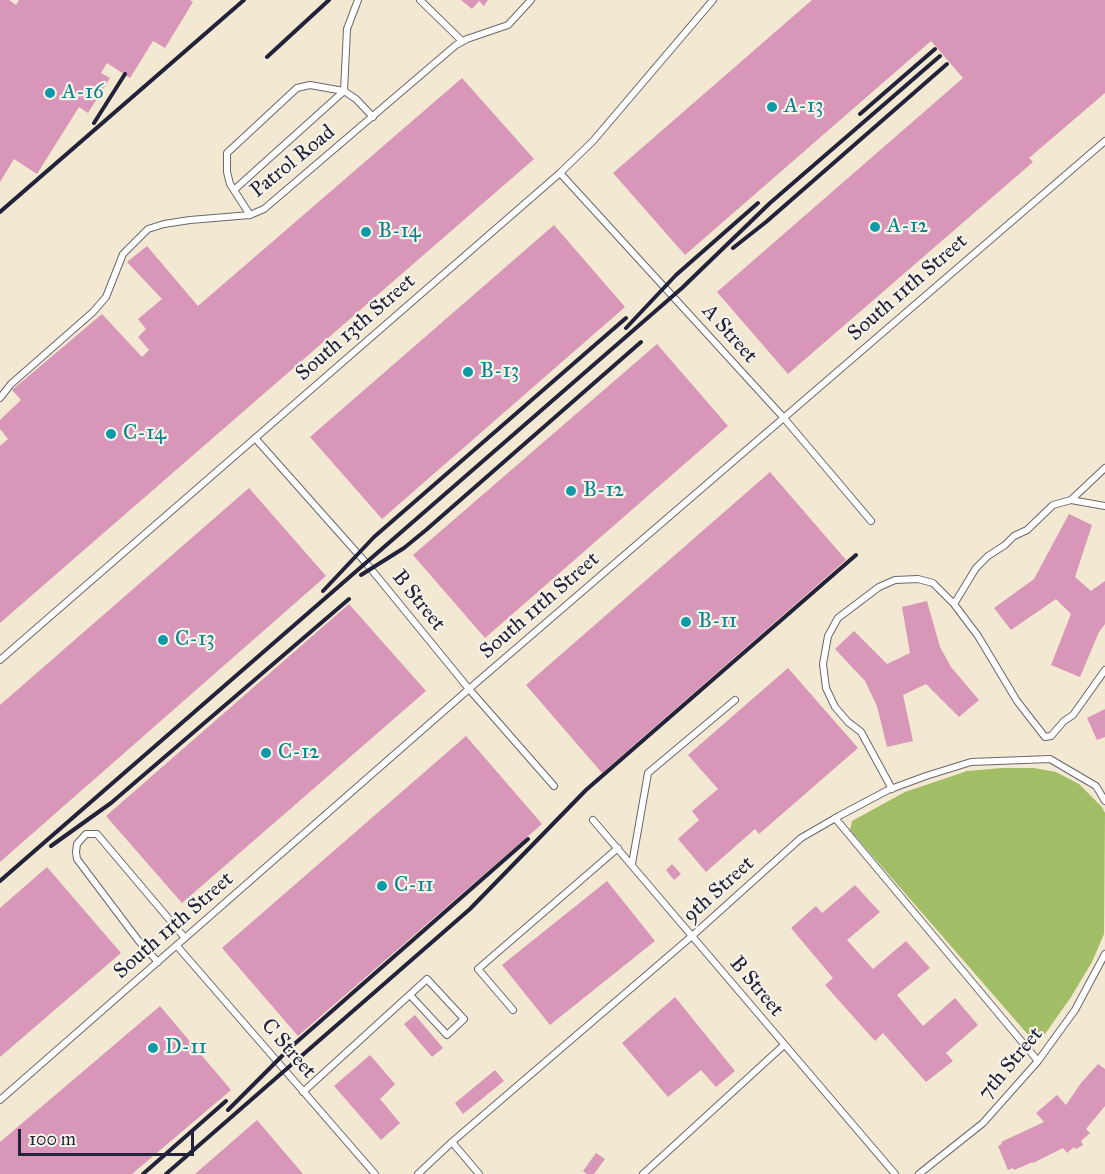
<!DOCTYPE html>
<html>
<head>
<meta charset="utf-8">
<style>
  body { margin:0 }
  #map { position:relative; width:1105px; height:1174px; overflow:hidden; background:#f3e8d1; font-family:"IM FELL Great Primer",serif }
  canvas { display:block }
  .scale { position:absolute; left:18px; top:1129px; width:176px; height:27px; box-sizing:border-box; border:3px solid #22223b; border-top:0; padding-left:8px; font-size:18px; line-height:21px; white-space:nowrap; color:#22223b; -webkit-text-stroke:4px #f7f3e8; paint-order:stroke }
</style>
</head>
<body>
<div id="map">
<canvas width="1105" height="1174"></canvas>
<div class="scale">100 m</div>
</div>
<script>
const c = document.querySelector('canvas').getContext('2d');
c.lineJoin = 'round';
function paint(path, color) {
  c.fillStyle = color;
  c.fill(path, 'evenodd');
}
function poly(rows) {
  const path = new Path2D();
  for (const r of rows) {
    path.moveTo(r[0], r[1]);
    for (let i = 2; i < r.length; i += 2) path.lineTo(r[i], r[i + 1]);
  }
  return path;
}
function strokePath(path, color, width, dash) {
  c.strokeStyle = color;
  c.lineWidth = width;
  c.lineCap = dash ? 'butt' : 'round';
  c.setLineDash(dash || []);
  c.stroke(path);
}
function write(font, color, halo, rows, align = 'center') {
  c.font = font + ' "IM FELL Great Primer",serif';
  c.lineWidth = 4.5;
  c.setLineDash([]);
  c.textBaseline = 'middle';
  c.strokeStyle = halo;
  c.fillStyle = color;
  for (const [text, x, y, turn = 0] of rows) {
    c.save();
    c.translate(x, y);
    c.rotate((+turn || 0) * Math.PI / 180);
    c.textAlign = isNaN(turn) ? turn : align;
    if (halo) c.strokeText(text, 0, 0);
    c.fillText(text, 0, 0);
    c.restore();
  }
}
paint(poly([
  [1002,768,1034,768,1056,772,1079,784,1102,807,1105,813,1104,934,1092,962,1071,997,1045,1034,1030,1037,850,830,852,821,905,792,967,771]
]), '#a1be66');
paint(poly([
  [0,0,9,0,16,5,19,0,190,0,193,2,165,48,153,41,130,78,107,63,101,73,110,78,88,113,79,107,37,174,14,159,0,182],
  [461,0,488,0,484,6,479,1,472,9],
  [812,0,1105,0,1105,93,1029,158,1033,162,788,374,717,292,963,78,931,41,685,255,613,173],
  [462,78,534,159,0,623,0,446,8,439,0,429,0,420,21,400,12,390,102,314,142,357,149,350,138,337,146,329,138,319,162,299,127,262,147,246,198,306],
  [554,225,625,307,382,519,310,437],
  [657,344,728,426,485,638,413,555],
  [770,472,846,560,602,773,526,685],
  [249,488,326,576,0,862,0,705],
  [1069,514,1092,525,1075,577,1091,591,1105,581,1105,624,1099,632,1080,677,1051,665,1071,614,1056,599,1011,630,994,608,1034,579],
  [927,601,940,647,951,667,979,700,959,717,926,684,903,695,913,741,887,747,877,706,865,681,835,649,854,631,887,664,910,653,902,607],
  [349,604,426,691,182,903,106,816],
  [788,668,858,748,759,834,755,829,706,872,678,839,699,820,692,811,718,789,688,755],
  [1105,709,1105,737,1097,740,1087,718],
  [466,736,542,824,298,1036,222,948],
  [672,864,681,874,674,880,666,870],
  [47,867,121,953,0,1057,0,908],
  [607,881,655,941,550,1025,502,965],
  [855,885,880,912,847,940,873,969,906,941,930,968,897,995,923,1026,955,998,978,1025,946,1053,953,1061,926,1082,883,1033,875,1041,825,985,833,978,791,928,816,906,822,913],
  [675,997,735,1071,716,1087,701,1070,668,1097,622,1043],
  [160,1006,231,1090,132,1174,0,1174,0,1142],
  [415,1015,443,1048,432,1057,404,1024],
  [370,1055,395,1084,380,1099,400,1123,381,1140,334,1086],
  [1098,1064,1105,1069,1105,1106,1086,1129,1090,1133,1081,1141,1083,1145,1076,1149,1074,1147,1067,1153,1063,1148,1033,1163,1033,1162,1014,1170,1013,1168,1008,1170,998,1146,1002,1144,1001,1142,1044,1122,1036,1113,1057,1095,1066,1105,1081,1083],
  [495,1070,504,1081,463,1114,455,1103],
  [257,1120,303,1174,195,1174],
  [596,1153,605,1159,594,1174,587,1174,583,1171]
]), '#d897b9');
const lane = poly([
  [420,0,462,41],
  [560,173,783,417,871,521],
  [234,190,344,91,347,29,358,0],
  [250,215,230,184,227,172,227,153,297,88,310,85,344,91,356,99,373,117],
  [0,398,11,384,93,312,106,297,123,254,148,229,164,224,190,220,250,215,264,209,456,45,467,39,508,25,531,0],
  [255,438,366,563,469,689,554,786],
  [1071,500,1105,506],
  [954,604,978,636,1017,701,1045,737,1051,736,1064,721,1073,715,1105,670],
  [0,660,560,173,593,141,713,0],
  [892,789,861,732,848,722,835,707,826,688,823,664,828,636,838,618,879,587,895,580,918,579,933,583,954,604,976,568,988,556,1005,545,1014,536,1027,530,1053,505,1071,500,1105,468],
  [835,818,1038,1061],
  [593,820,895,1174],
  [632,864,648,773,735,700],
  [177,946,375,1174],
  [158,962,138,940,77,859,76,852,77,844,86,834,97,834,185,938],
  [513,1010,478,969,618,848],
  [303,1092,427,979,464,1019,447,1035,410,995],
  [0,1100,469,689,1105,141],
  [452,1142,479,1174],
  [418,1174,452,1142,692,936,801,838,839,816,888,790,926,776,971,762,1050,759,1096,786,1105,801],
  [643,1174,784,1045],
  [919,1174,983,1123,1038,1061,1075,1010,1105,954]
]);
strokePath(lane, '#6b6770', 8);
strokePath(lane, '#fff', 6);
strokePath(poly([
  [267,57,329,0],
  [860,114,935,49],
  [94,123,125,74],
  [0,212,244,0],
  [733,248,766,222,947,64],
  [626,328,676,275,758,203],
  [361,575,404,548,426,530,641,342],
  [323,591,374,537,626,318],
  [51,846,111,803,349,599],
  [0,881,682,288,770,203,940,56],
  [228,1110,291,1047,528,839],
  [143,1174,226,1101],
  [166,1174,470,909,586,790,856,555]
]), '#22223b', 4);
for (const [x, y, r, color] of [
  [50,93,6,"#0f9aa8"],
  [772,107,6,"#0f9aa8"],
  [875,227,6,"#0f9aa8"],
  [366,232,6,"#0f9aa8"],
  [468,372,6,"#0f9aa8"],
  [111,434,6,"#0f9aa8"],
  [571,491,6,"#0f9aa8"],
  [686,622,6,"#0f9aa8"],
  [163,640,6,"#0f9aa8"],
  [266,753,6,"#0f9aa8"],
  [382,886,6,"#0f9aa8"],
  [153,1048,6,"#0f9aa8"]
]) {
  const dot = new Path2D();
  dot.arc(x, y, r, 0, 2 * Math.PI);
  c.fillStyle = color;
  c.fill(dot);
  strokePath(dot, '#f7f3e8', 2);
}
write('21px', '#0d838f', '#f7f3e8', [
  ["A-16",62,93],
  ["A-13",784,107],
  ["A-12",887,227],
  ["B-14",378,232],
  ["B-13",480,372],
  ["C-14",123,434],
  ["B-12",583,491],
  ["B-11",698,622],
  ["C-13",175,640],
  ["C-12",278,753],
  ["C-11",394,886],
  ["D-11",165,1048]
], 'left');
write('21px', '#22223b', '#f7f3e8', [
  ["Patrol Road",293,162,-39],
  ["South 11th Street",908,288,-41],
  ["South 13th Street",356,328,-41],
  ["A Street",729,334,48],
  ["B Street",418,601,51],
  ["South 11th Street",540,606,-41],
  ["9th Street",719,890,-42],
  ["South 11th Street",174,926,-41],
  ["B Street",756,987,50],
  ["C Street",288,1049,49],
  ["7th Street",1011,1064,-50]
]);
</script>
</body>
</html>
